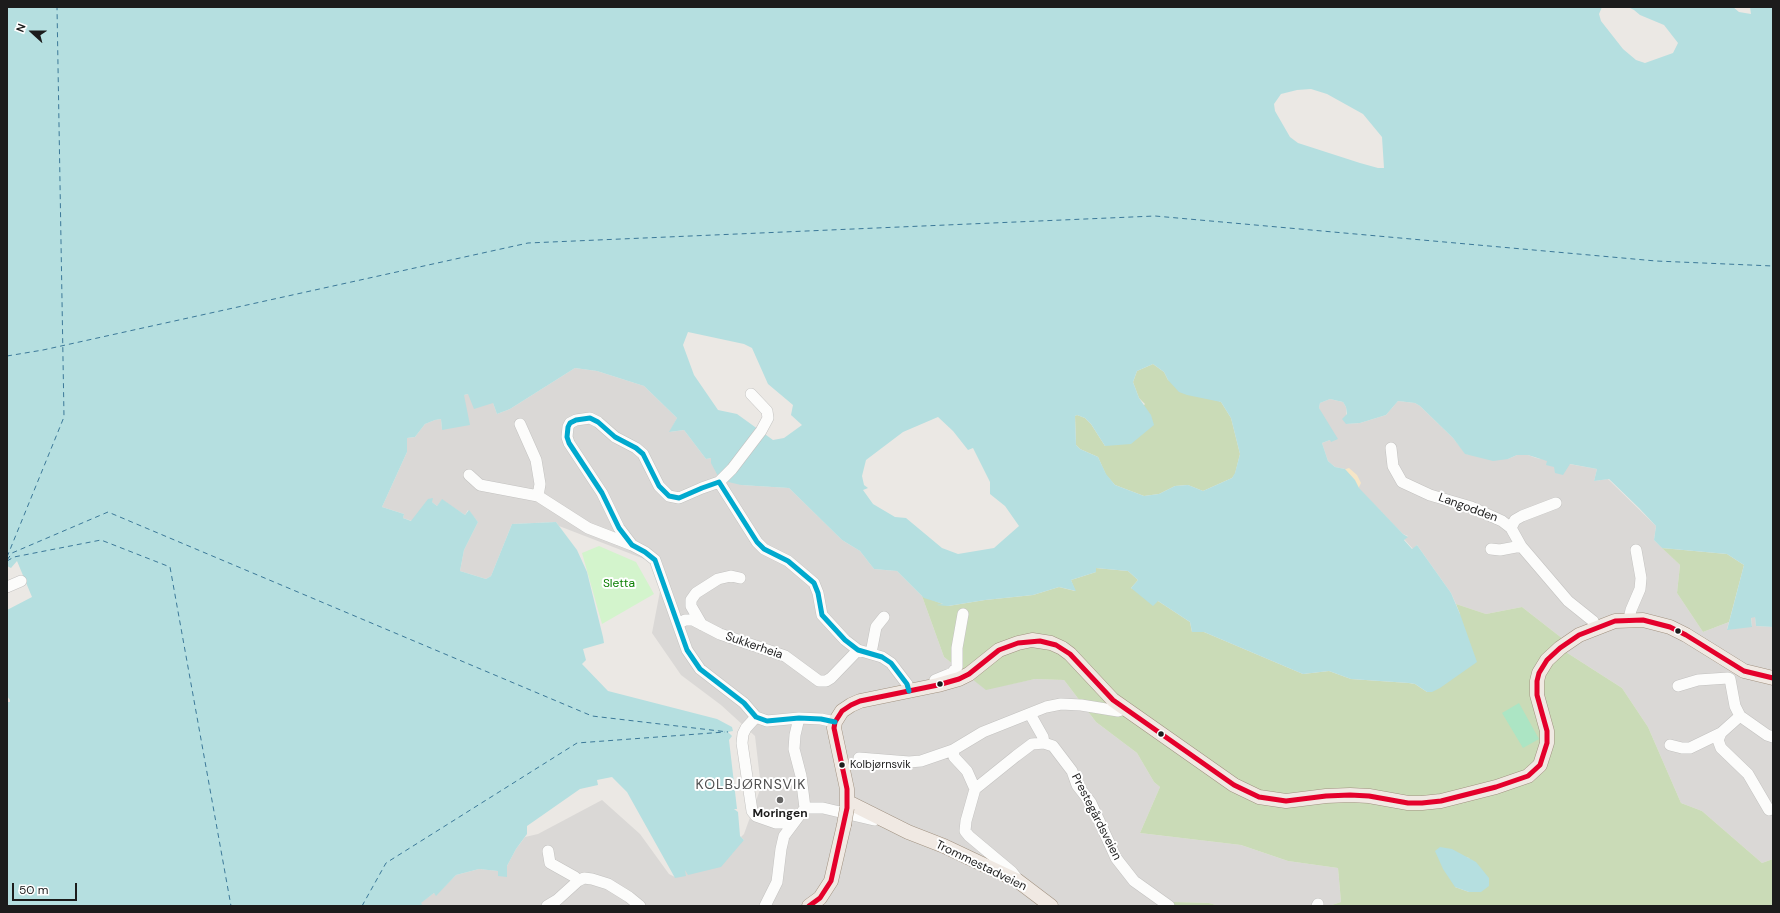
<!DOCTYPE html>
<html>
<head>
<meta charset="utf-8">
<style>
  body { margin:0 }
  #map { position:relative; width:1780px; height:913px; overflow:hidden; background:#ebe8e4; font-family:"DM Sans",sans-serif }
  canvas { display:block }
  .frame { position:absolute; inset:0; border:8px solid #1c1c1c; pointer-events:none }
  .north { position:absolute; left:12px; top:12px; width:40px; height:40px; -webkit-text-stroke:3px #fff; paint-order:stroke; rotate:291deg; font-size:11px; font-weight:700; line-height:16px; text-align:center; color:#1c1c1c }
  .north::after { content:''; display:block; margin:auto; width:14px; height:18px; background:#1c1c1c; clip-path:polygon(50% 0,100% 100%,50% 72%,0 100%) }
  .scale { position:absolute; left:12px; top:883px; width:65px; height:18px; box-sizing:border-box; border:2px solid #1c1c1c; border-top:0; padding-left:5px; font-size:12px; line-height:14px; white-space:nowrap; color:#1c1c1c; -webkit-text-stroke:3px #fff; paint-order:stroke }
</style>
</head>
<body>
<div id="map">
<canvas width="1780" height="913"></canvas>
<div class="frame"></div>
<div class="north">N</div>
<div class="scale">50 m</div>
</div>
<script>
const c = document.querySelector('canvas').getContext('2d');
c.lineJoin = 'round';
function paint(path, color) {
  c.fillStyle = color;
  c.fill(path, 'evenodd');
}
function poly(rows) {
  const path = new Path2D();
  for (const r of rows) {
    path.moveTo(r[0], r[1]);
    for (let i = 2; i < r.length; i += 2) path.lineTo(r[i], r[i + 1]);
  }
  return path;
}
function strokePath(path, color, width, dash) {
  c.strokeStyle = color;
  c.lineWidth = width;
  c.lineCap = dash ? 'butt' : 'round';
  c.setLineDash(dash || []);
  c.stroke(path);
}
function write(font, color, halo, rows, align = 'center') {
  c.font = font + ' "DM Sans",sans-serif';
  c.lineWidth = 4;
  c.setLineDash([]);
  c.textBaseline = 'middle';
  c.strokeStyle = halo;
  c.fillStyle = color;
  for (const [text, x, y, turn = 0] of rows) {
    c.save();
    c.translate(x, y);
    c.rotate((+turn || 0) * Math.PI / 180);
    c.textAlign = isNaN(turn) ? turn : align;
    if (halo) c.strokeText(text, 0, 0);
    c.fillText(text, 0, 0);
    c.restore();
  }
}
paint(poly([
  [575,368,597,371,644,386,677,418,670,432,684,430,706,459,711,458,741,485,789,488,842,540,860,551,874,569,897,571,922,596,944,657,986,689,1035,679,1064,680,1096,722,1137,753,1154,782,1160,787,1140,833,1241,845,1288,861,1338,868,1341,902,1329,906,1219,906,1209,903,1175,902,1174,906,423,906,420,903,434,893,436,895,456,875,479,869,499,871,507,866,516,849,525,837,538,834,602,800,640,834,669,874,675,877,685,868,744,840,741,837,744,834,761,787,755,736,721,705,681,675,652,633,661,586,652,562,559,526,556,522,512,524,491,576,486,579,460,571,464,550,478,522,468,510,465,515,442,500,437,506,432,502,412,521,403,518,404,514,382,507,407,452,407,438,415,437,425,424,435,420,441,419,442,430,464,395,468,394,493,403,497,414,510,409],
  [1330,399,1343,402,1346,407,1347,424,1360,423,1386,415,1398,401,1415,403,1420,406,1453,438,1466,454,1508,459,1517,455,1528,455,1536,458,1597,469,1594,481,1608,479,1656,526,1654,540,1680,565,1677,593,1703,632,1729,622,1727,629,1752,626,1751,617,1755,617,1756,626,1773,627,1773,859,1762,863,1702,811,1681,803,1648,727,1622,688,1558,647,1563,639,1522,607,1486,614,1456,604,1451,593,1417,545,1413,549,1404,539,1408,536,1403,534,1358,488,1345,469,1335,467,1328,461,1322,443,1330,440,1319,408,1320,403]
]), '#dad8d6');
paint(poly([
  [1153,364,1164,372,1168,380,1221,402,1231,418,1240,454,1235,474,1232,478,1203,491,1188,485,1175,486,1159,494,1144,496,1115,485,1106,475,1098,457,1080,449,1076,445,1075,416,1077,415,1085,418,1091,424,1105,446,1145,404,1139,398,1133,382,1137,371],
  [1662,548,1727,554,1744,565,1729,622,1703,632,1677,593,1680,565],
  [1096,568,1128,571,1138,580,1131,588,1158,601,1190,622,1192,632,1204,632,1303,674,1329,671,1351,679,1409,683,1415,684,1427,692,1460,614,1456,604,1486,614,1522,607,1563,639,1558,647,1622,688,1648,727,1681,803,1702,811,1762,863,1773,859,1773,906,1329,906,1341,902,1338,868,1288,861,1241,845,1140,833,1160,787,1154,782,1137,753,1096,722,1064,680,1035,679,986,690,944,657,922,596,948,606,985,600,1033,595,1059,587,1075,591,1071,580,1096,572],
  [1466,857,1469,858,1481,892,1469,892,1455,887],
  [1174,902,1209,903,1219,906,1174,906]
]), '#cadbb7');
paint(poly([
  [1349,468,1357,475,1361,483,1358,489,1343,470]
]), '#f6e5c6');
paint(poly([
  [599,546,636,562,654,594,602,624,582,553]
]), '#d3f4cc');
paint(poly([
  [1519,703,1539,739,1523,748,1502,713]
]), '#ace5c4');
paint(poly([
  [7,7,1602,7,1599,14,1601,21,1623,49,1636,60,1645,63,1673,53,1678,43,1664,25,1640,15,1634,10,1628,7,1733,7,1739,12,1751,14,1750,7,1773,7,1773,627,1756,626,1755,617,1751,618,1752,627,1727,630,1744,565,1727,554,1662,548,1654,540,1656,526,1639,508,1609,479,1594,481,1597,469,1570,464,1563,475,1555,473,1554,467,1546,465,1547,461,1528,455,1517,455,1508,459,1493,461,1465,454,1453,438,1420,406,1415,403,1398,401,1386,415,1360,423,1346,424,1342,419,1347,414,1346,407,1343,402,1330,399,1320,403,1319,408,1338,439,1331,442,1330,440,1322,443,1328,461,1335,467,1345,469,1355,480,1359,488,1403,534,1408,537,1404,540,1412,549,1417,545,1451,593,1460,614,1477,662,1440,688,1432,692,1427,692,1415,684,1409,683,1351,679,1329,671,1303,674,1204,632,1192,632,1190,622,1158,601,1153,606,1131,588,1138,580,1128,571,1096,568,1096,572,1071,580,1076,591,1059,587,1033,595,985,600,948,606,936,605,943,604,924,598,897,571,874,569,860,551,842,540,789,488,741,485,720,480,711,463,711,458,706,459,684,430,669,432,677,418,644,386,597,371,575,368,510,409,497,414,493,403,474,409,468,394,464,395,470,425,442,430,441,419,435,420,425,424,415,437,407,438,407,452,382,507,404,514,403,518,411,521,428,499,433,498,432,502,437,506,442,499,465,515,469,510,478,522,464,550,460,571,486,579,491,576,512,524,556,522,577,550,587,572,603,637,604,643,583,649,586,660,582,664,608,691,717,719,732,727,733,731,728,732,732,736,729,740,737,809,734,809,738,812,740,836,744,840,721,867,688,875,685,870,686,876,675,878,627,792,612,777,597,780,598,785,580,789,527,826,527,834,516,849,507,866,507,877,498,876,498,871,479,869,456,875,436,896,434,893,421,903,423,906,7,906,7,702,10,702,10,700,7,696,7,610,32,597,17,561,11,568,7,566],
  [1311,89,1327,94,1363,114,1382,137,1384,168,1378,168,1360,163,1298,143,1290,137,1275,111,1274,104,1281,94,1297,90],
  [688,332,744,344,752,348,768,384,793,405,791,415,802,425,784,438,773,440,737,414,718,410,694,375,683,345],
  [1153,364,1164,372,1168,380,1179,392,1187,395,1221,402,1231,418,1240,454,1235,473,1232,478,1203,491,1188,485,1175,486,1159,494,1144,496,1115,485,1106,474,1098,457,1080,449,1076,445,1075,416,1077,415,1085,418,1091,424,1105,446,1131,444,1154,425,1151,415,1139,398,1133,382,1137,371],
  [938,417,953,431,968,450,973,448,990,482,990,494,1005,506,1019,526,994,548,958,554,942,548,906,518,895,517,873,504,863,490,868,488,864,485,862,476,866,460,903,432],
  [1440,847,1452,849,1476,862,1489,878,1489,886,1481,892,1469,892,1455,887,1443,869,1435,851]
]), '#b5dfe0');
strokePath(poly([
  [7,356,43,350,528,243,1155,216,1656,261,1773,266],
  [7,557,64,417,57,7],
  [7,560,12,553,108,512,592,716,728,732],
  [7,561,14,557,101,540,170,567,231,906],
  [362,906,386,863,577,743,725,732]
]), '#3c7999', 1, [5, 4]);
const minor = poly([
  [520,424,536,460,540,484,538,496],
  [1391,448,1393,466,1402,482,1430,495,1471,507,1502,521,1511,528,1521,546,1568,601,1593,621,1596,627],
  [469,475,480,485,538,496,588,528,632,545],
  [719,482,732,469,761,431,768,418,767,411,751,394],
  [1511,528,1515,520,1522,516,1556,503],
  [1491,549,1500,550,1521,546],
  [7,587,21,581],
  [1629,619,1631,610,1640,589,1641,578,1636,550],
  [678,624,685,620,693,620,720,634,785,656,819,681,826,681,831,678,858,650],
  [702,625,691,606,691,600,696,593,718,579,731,576,740,578],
  [871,653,876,627,884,617],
  [935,680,952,673,957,667,957,648,963,614],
  [1678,686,1698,680,1728,678,1730,679,1735,706,1740,716,1767,735,1773,737],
  [1030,714,1043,737,1044,743],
  [1740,716,1721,733,1718,740,1721,748,1748,774,1769,810],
  [756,717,746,728,743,734,742,743,752,811,756,816,776,823,793,823],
  [835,722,821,719,799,718,767,721,756,717,744,703,700,669,687,650,655,560,645,552,632,545,619,528,602,493,569,443,567,437,568,427,570,423,576,420,590,418,598,422,615,437,636,448,643,454,659,486,669,496,679,498,702,488,719,482,757,542,764,549,788,561,814,583,818,593,822,615,845,640,858,650,882,657,891,663,907,684,909,691],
  [1670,745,1682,748,1690,748,1721,733],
  [953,750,954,757,967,771,975,789],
  [859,758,909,762,921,761,953,750,983,732,1046,707,1061,704,1081,705,1118,711,1126,709],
  [805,808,823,808,874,820],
  [548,851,550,863,575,877,578,881],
  [1018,880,1012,872,969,836,965,831,966,821,975,789,1016,756,1032,744,1044,743,1053,746,1072,771,1077,785,1091,803,1116,858,1134,881,1169,906],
  [547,906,557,900,578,881,584,878,592,879,608,884,629,897,640,906],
  [765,906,777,882,781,849,784,836,805,808,801,776,794,749,795,735,799,718],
  [1317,906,1318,904]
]);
const major = poly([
  [848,802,908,832,944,846,1018,881,1051,906],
  [847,808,847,789,834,728,835,722,842,711,851,705,860,701,938,685,959,679,969,674,999,650,1018,643,1032,640,1051,643,1062,648,1070,654,1113,700,1234,785,1259,797,1286,801,1326,796,1350,795,1369,796,1408,803,1422,803,1441,801,1496,787,1528,776,1540,765,1547,743,1547,731,1537,695,1537,681,1539,673,1547,660,1560,648,1579,635,1615,621,1643,620,1670,627,1686,635,1744,671,1773,678],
  [809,906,820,898,831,881,844,825]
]);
strokePath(minor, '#c3c2c0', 12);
strokePath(major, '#a19281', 15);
strokePath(minor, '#fcfcfb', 11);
strokePath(major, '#f0e9e3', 14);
const majorBridge = poly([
  [844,825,847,808]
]);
strokePath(majorBridge, '#a19281', 15, []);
strokePath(majorBridge, '#f0e9e3', 14);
strokePath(poly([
  [809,906,820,898,831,881,847,808,847,789,834,728,835,722,842,711,851,705,860,701,938,685,959,679,969,674,999,650,1018,643,1040,641,1056,645,1070,654,1113,700,1234,785,1259,797,1286,801,1326,796,1350,795,1369,796,1408,803,1422,803,1441,801,1496,787,1528,776,1540,765,1547,743,1547,731,1537,695,1537,681,1539,673,1547,660,1560,648,1579,635,1615,621,1643,620,1670,627,1686,635,1744,671,1773,678]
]), '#e4002b', 5);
strokePath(poly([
  [835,722,821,719,799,718,767,721,756,717,744,703,700,669,687,650,655,560,645,552,632,545,619,528,602,493,569,443,567,437,568,427,570,423,576,420,590,418,598,422,615,437,636,448,643,454,659,486,669,496,679,498,702,488,719,482,757,542,764,549,788,561,814,583,818,593,822,615,845,640,858,650,882,657,891,663,907,684,909,691]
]), '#00a9ce', 5);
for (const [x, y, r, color] of [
  [1678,631,3.5,"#1c1c1c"],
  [940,684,3.5,"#1c1c1c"],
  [1161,734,3.5,"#1c1c1c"],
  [842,765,3.5,"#1c1c1c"],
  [780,800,4,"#646362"]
]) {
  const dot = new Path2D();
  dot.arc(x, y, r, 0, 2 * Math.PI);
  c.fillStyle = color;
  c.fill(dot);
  strokePath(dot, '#fff', 1.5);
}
write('11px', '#1c1c1c', '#fff', [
  ["Kolbjørnsvik",850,765]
], 'left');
write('12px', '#1c1c1c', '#fff', [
  ["Langodden",1468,508,20],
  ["Sukkerheia",754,646,19],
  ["Prestegårdsveien",1096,817,63],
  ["Trommestadveien",981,866,26]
]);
write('12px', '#0d8004', '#fff', [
  ["Sletta",619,584]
]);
write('bold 12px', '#1c1c1c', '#fff', [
  ["Moringen",780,814]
]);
c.letterSpacing = '1px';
write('14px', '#4f4f4f', '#fff', [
  ["KOLBJØRNSVIK",751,785]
]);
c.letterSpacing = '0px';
</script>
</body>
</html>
